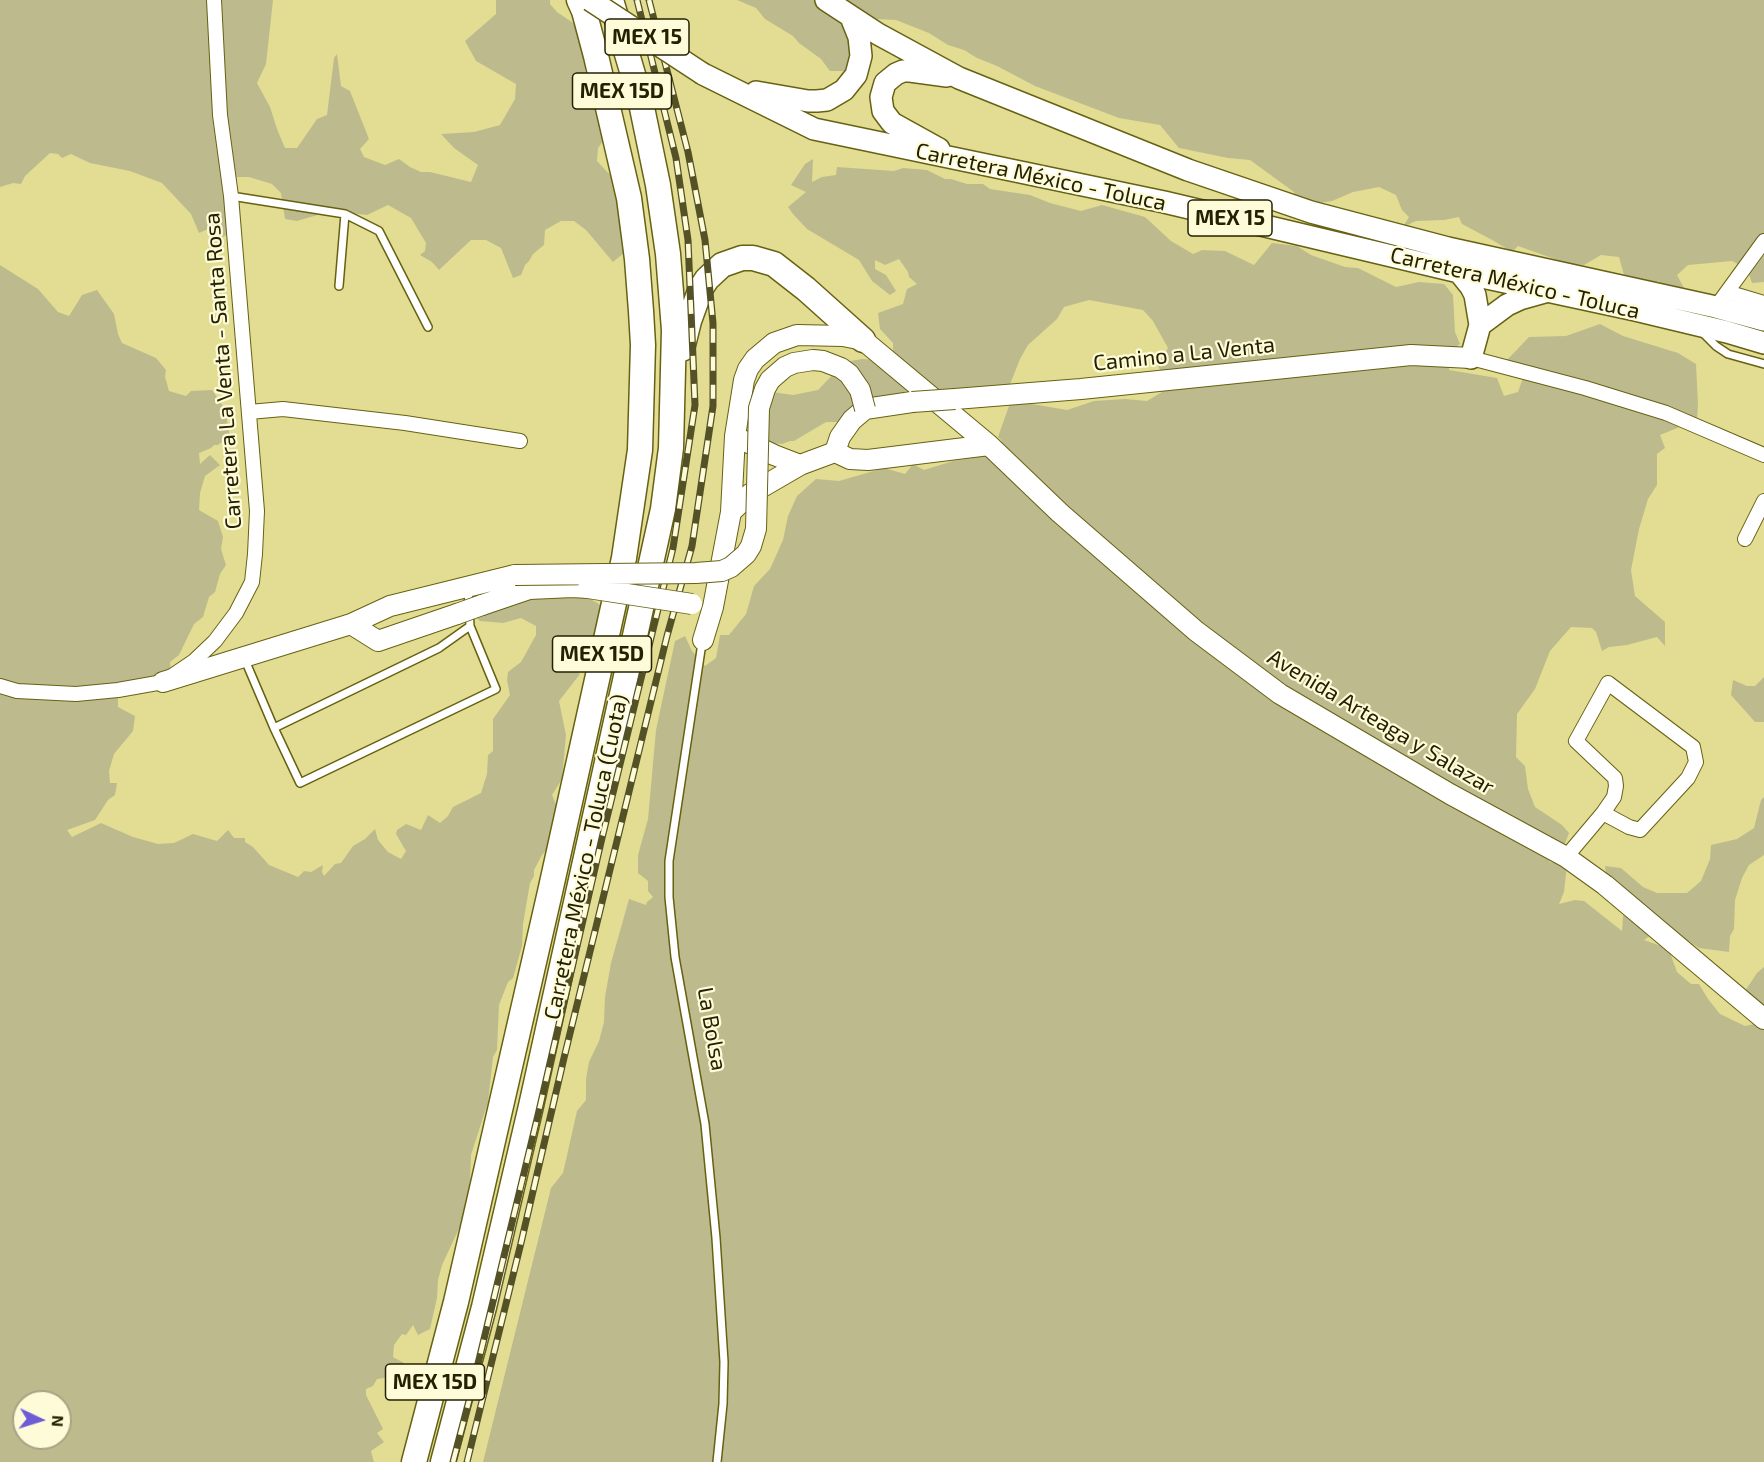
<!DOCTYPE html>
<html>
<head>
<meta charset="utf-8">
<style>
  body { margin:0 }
  #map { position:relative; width:1764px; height:1462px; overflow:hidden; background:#e2dd92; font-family:"Exo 2",sans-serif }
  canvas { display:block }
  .north { position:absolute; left:12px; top:1390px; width:60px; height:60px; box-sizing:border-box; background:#fefcd8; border:2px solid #a7a483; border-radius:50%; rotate:94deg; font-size:16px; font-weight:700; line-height:24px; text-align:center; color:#242103 }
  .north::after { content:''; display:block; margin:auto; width:21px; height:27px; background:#6d5cd6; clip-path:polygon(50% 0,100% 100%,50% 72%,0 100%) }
</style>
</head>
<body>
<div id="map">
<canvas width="1764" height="1462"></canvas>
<div class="north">N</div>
</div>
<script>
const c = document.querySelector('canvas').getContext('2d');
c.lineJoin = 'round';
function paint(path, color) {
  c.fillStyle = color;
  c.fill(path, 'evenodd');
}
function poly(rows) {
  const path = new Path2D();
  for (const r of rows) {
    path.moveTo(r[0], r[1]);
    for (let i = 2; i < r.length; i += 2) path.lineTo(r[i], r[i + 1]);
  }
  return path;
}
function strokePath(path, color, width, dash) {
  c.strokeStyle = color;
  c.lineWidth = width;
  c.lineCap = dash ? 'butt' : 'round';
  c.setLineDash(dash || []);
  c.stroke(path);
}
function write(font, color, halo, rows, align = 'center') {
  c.font = font + ' "Exo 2",sans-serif';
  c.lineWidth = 4.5;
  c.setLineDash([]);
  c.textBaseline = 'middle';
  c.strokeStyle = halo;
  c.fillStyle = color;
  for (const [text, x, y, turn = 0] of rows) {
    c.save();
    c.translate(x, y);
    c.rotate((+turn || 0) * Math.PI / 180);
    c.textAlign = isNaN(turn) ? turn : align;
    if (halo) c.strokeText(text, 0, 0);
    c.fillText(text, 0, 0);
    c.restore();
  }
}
paint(poly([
  [0,0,273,0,266,64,257,83,270,107,277,129,285,148,297,148,317,119,327,115,334,58,337,54,341,86,350,91,369,139,360,149,364,157,385,165,399,159,410,167,421,172,430,172,471,182,478,165,454,148,441,134,474,132,500,125,515,99,516,84,476,61,465,41,496,14,496,0,550,0,550,4,557,12,579,27,587,47,585,70,588,89,611,120,609,133,598,148,597,161,627,193,630,248,613,262,586,230,574,221,561,221,545,230,544,245,533,254,529,261,525,265,521,275,513,278,501,248,486,240,471,240,439,270,432,262,420,255,425,251,426,243,411,218,388,205,367,215,331,211,297,221,285,219,281,193,272,184,249,177,237,177,227,203,230,233,217,240,208,229,199,233,191,214,162,183,130,171,90,163,71,154,62,158,58,154,50,153,25,176,21,184,13,183,0,187],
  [737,0,1764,0,1764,282,1752,283,1747,269,1732,261,1688,265,1677,275,1684,288,1672,291,1658,281,1648,292,1614,283,1624,275,1619,257,1601,255,1584,265,1569,264,1518,246,1512,252,1494,241,1462,224,1459,217,1444,220,1416,221,1403,227,1409,217,1402,210,1396,195,1379,187,1353,192,1332,201,1298,206,1294,192,1250,160,1228,158,1179,148,1160,125,1119,118,1035,86,997,66,977,58,964,50,948,45,929,33,896,20,876,19,855,14,852,71,830,71,821,59,799,43,793,36,765,19,756,8],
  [813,159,812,182,822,177,836,175,837,167,894,171,903,168,927,170,945,179,951,179,967,184,983,184,990,189,1030,195,1050,203,1081,211,1102,205,1145,217,1171,241,1193,254,1202,250,1225,251,1254,265,1272,243,1297,246,1311,255,1345,267,1358,268,1396,287,1419,282,1444,284,1453,295,1455,332,1460,344,1453,349,1449,357,1449,370,1497,378,1504,396,1518,392,1523,378,1507,360,1529,337,1566,336,1600,324,1623,336,1678,353,1696,364,1698,404,1697,420,1660,435,1665,448,1657,454,1657,485,1648,499,1639,529,1631,570,1635,596,1665,622,1665,646,1657,637,1627,645,1609,647,1602,651,1596,632,1592,628,1571,627,1550,651,1535,689,1517,714,1516,757,1525,766,1528,789,1535,807,1562,825,1569,833,1564,846,1549,862,1567,864,1564,892,1559,904,1575,900,1584,901,1622,931,1624,903,1608,894,1605,866,1621,868,1643,887,1657,893,1687,893,1701,881,1710,859,1711,845,1737,839,1754,828,1761,800,1764,797,1764,855,1749,865,1742,878,1735,900,1734,929,1730,936,1729,952,1699,948,1687,940,1666,935,1651,935,1644,940,1661,946,1669,950,1677,972,1691,984,1699,984,1708,999,1720,1014,1745,1026,1759,1023,1745,991,1757,973,1764,967,1764,1462,483,1462,551,1188,563,1173,577,1111,586,1100,586,1079,589,1062,599,1041,604,1022,605,997,611,963,629,899,646,905,647,902,653,897,648,891,648,881,638,873,638,855,648,819,656,730,675,641,685,636,692,651,705,666,716,658,720,635,729,635,746,614,754,586,770,569,783,540,788,516,797,496,816,479,839,481,884,468,905,474,913,464,924,470,953,461,984,456,1002,441,998,437,1010,403,1026,403,1067,410,1094,401,1125,399,1147,401,1162,392,1156,377,1161,373,1158,365,1168,348,1153,321,1143,310,1089,300,1064,307,1057,319,1028,345,1020,359,1007,392,965,388,944,391,914,387,904,392,894,409,880,407,844,430,838,422,826,422,794,441,790,441,782,444,769,443,766,424,772,392,793,395,818,390,845,362,862,359,893,361,893,343,880,329,878,313,903,304,907,289,917,284,909,277,908,272,899,259,885,265,875,260,875,269,886,275,896,291,890,295,872,281,859,260,807,229,793,214,788,207,806,192,791,185,805,164],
  [0,265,38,289,58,312,69,316,82,295,97,290,114,314,118,334,122,343,156,358,166,370,165,377,169,391,186,396,191,391,212,390,225,409,230,437,229,443,222,442,218,445,214,445,211,448,199,453,200,464,210,455,220,465,205,476,200,493,199,510,218,521,223,537,221,549,226,565,220,574,215,592,209,597,203,617,194,624,179,655,170,662,171,673,118,694,118,707,135,716,133,731,114,754,109,771,110,783,117,783,115,795,108,800,95,820,67,830,72,837,101,823,133,837,158,844,174,843,193,834,217,841,228,830,234,838,245,838,245,842,253,847,269,865,298,877,304,871,311,872,323,865,322,872,324,876,335,864,341,863,353,846,365,839,375,829,378,840,388,852,401,859,406,851,396,834,397,830,406,824,421,830,428,815,440,823,448,816,453,807,481,793,487,774,488,755,493,751,493,719,510,695,507,680,508,672,521,662,536,635,536,626,521,618,503,623,480,621,469,611,496,600,583,589,592,600,599,604,604,610,593,640,585,643,578,650,576,671,580,674,559,701,566,735,562,779,552,795,557,807,554,841,542,855,534,870,534,876,530,883,523,924,522,946,513,978,508,982,499,1005,497,1050,493,1057,488,1102,471,1155,470,1181,463,1220,442,1265,438,1280,437,1298,430,1329,418,1335,413,1325,406,1335,402,1334,394,1345,393,1357,404,1363,392,1377,377,1379,373,1386,366,1389,366,1395,383,1429,377,1433,384,1442,371,1451,374,1462,0,1462],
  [24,1402,60,1402,60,1438,24,1438],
  [1764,677,1764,722,1755,722,1731,695,1733,680,1747,686,1755,686]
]), '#bdbb8d');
const lane = poly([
  [231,196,345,214,379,231,428,327],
  [339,286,345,214],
  [1702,332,1716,346,1728,354,1764,364],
  [468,590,470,626,496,689,300,783,274,728,439,648,470,626],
  [702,643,669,861,669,897,675,957,705,1124,716,1238,724,1362,723,1404,717,1462],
  [245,660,274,728]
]);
const street = poly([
  [1727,292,1764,303],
  [1716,307,1764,241],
  [1471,358,1585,388,1666,413,1764,455],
  [249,412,283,409,405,423,520,441],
  [1745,539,1764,501],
  [0,686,17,691,76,694,118,690,163,682,194,661,215,641,236,613,252,582,255,554,257,511,231,196,220,115,214,0],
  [1566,857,1603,813,1614,797,1616,786,1615,778,1576,741,1608,683,1693,747,1696,762,1688,778,1640,830,1629,827,1603,813]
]);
const secondary = poly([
  [955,399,1081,389,1411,355,1471,358],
  [745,441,774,455,800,465],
  [835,452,850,459,868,460,989,445],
  [731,512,735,436,744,380,748,369,755,359,774,343,797,335,843,336,863,340,989,445,1060,513,1196,631,1280,694,1450,794,1566,857,1605,885,1764,1019],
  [482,605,529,589,573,587,588,588],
  [351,624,378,641,457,614],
  [703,640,713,607,731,512,750,494,800,465,835,452,840,437,852,420,865,409,912,402],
  [163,682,351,624,390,606,515,575]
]);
const primary = poly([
  [826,0,878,34,959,78,1188,170,1311,212,1448,248,1716,307,1764,320],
  [703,74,814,129,1164,202,1459,272,1635,310,1727,332,1764,343],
  [756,92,808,101,817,101,827,100,844,90,856,75,861,56,859,37,851,17],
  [939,149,892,123,883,111,881,97,885,83,896,74,903,71,910,71,947,76],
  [1459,272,1471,287,1475,295,1480,325,1471,358],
  [1480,325,1507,305,1520,299,1545,292]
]);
const highway = poly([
  [682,349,689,321,701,288,707,279,722,265,742,258,753,258,774,264,806,289,863,340],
  [414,1462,456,1302,550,892,624,558,640,450,643,345,641,311,637,259,629,198,596,56,584,11,579,0],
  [443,1462,484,1307,531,1106,663,509,671,448,674,330,668,254,658,185,640,98,611,0]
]);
strokePath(lane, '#676112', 10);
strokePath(street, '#676112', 16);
strokePath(secondary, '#676112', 22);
strokePath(primary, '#676112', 24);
strokePath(highway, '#676112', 27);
strokePath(lane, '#fff', 7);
strokePath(street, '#fff', 14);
strokePath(secondary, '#fff', 20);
strokePath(primary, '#fff', 21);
strokePath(highway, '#fff', 24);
const rail = poly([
  [453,1462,470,1397,538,1115,602,838,673,548,695,405,688,240,676,158,637,0],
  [467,1462,521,1243,564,1058,667,636,692,546,713,406,713,323,705,240,688,152,649,0]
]);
strokePath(rail, '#545127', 7);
strokePath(rail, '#fefcd8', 4.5, [14]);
const secondaryBridge = poly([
  [912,402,955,399],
  [515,575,696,573,722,571,731,567,746,554,751,546,756,529,759,408,765,389,770,380,785,367,794,363,813,360,823,361,841,368,849,374,860,390,865,409],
  [588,588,692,604],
  [457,614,482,605]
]);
const primaryBridge = poly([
  [590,0,703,74]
]);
strokePath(secondaryBridge, '#676112', 22, []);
strokePath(primaryBridge, '#676112', 24, []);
strokePath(secondaryBridge, '#fff', 20);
strokePath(primaryBridge, '#fff', 21);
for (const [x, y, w] of [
  [647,37,84],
  [622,91,99],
  [1230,218,84],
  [602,654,99],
  [435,1382,99]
]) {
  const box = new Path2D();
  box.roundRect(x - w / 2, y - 18, w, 36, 4.5);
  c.fillStyle = '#fefcd8';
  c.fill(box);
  strokePath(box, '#242103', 1.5);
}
write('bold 21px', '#242103', null, [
  ["MEX 15",647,37],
  ["MEX 15D",622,91],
  ["MEX 15",1230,218],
  ["MEX 15D",602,654],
  ["MEX 15D",435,1382]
]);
write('22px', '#242103', '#fefcd8', [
  ["Carretera México - Toluca",1041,177,12],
  ["Carretera México - Toluca",1515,283,13],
  ["Camino a La Venta",1184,354,-6],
  ["Carretera La Venta - Santa Rosa",223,371,-94],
  ["Avenida Arteaga y Salazar",1381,722,31],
  ["Carretera México - Toluca (Cuota)",586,857,-78],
  ["La Bolsa",712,1029,80]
]);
</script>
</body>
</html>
